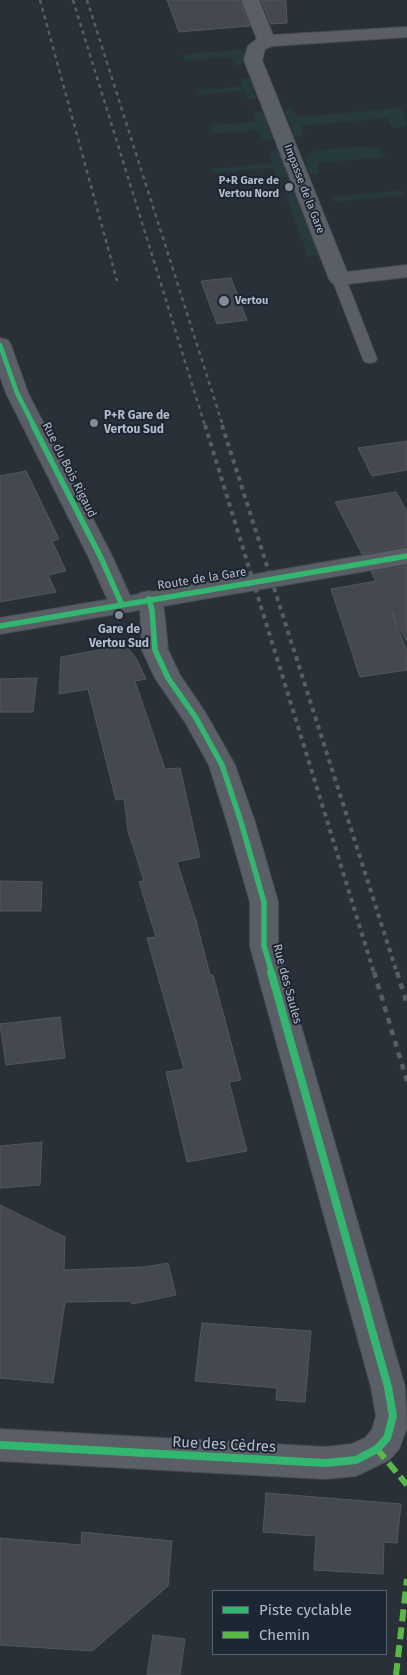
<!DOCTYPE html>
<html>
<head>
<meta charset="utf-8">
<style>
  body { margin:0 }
  #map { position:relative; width:407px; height:1675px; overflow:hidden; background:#2a3038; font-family:"Fira Sans",sans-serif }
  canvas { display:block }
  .legend { position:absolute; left:212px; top:1590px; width:175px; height:65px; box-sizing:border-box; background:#1d2633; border:1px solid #59626f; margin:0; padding:6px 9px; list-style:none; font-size:15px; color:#b4bcc9 }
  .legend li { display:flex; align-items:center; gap:10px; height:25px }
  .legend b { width:25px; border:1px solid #59626f }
</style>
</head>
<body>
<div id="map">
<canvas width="407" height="1675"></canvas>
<ul class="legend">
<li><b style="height:6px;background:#33b770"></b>Piste cyclable</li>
<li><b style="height:6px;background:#58b947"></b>Chemin</li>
</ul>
</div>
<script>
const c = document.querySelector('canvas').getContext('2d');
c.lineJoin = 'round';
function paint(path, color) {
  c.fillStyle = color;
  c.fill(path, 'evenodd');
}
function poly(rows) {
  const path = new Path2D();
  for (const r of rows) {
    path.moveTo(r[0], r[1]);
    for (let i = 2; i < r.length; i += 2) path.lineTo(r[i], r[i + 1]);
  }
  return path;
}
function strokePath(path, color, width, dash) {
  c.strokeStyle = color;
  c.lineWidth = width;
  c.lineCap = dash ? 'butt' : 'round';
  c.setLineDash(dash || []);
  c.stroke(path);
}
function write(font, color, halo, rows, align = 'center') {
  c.font = font + ' "Fira Sans",sans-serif';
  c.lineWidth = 4;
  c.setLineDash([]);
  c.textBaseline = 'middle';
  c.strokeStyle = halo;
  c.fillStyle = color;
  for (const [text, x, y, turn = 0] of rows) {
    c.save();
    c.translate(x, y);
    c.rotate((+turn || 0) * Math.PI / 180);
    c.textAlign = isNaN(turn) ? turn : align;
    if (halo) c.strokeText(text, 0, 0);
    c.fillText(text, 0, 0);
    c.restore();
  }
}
paint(poly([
  [238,50,245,53,241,66,235,65,231,57,185,61,183,54],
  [245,77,250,78,256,97,254,99,247,99,244,90,199,95,197,91,242,86,240,79],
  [293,108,297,117,401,108,407,126,392,128,387,118,301,126,305,136,295,137,284,109],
  [260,111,263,112,273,139,263,140,259,130,212,134,209,125,256,122,252,112],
  [362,146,379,150,386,157,317,163,320,174,310,174,305,161,308,154,319,150],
  [279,151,288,177,277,178,273,168,213,173,211,169,272,163,268,152],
  [293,190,319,255,308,257,284,191],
  [403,190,405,195,333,202,331,197]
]), '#273a3e');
const building = poly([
  [167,0,239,0,250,26,179,32,167,0],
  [261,0,286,0,287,23,271,24,261,0],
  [231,278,247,320,217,324,201,281,231,278],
  [407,441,407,470,372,476,358,448,407,441],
  [26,471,59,539,52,541,66,571,48,575,56,592,0,602,0,476,26,471],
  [396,492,407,512,407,546,362,554,335,502,396,492],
  [407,566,407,642,392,613,407,651,407,670,360,677,331,589,376,581,371,572,407,566],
  [125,645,136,658,146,679,135,681,165,769,180,768,200,857,177,862,196,921,210,975,213,975,241,1080,229,1082,247,1151,187,1162,166,1072,184,1069,147,938,156,937,139,882,144,881,128,831,124,799,116,800,88,689,59,694,61,657,125,645],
  [37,678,33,712,0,712,0,679,37,678],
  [0,881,42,882,41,911,0,911,0,881],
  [60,1017,65,1058,6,1065,0,1024,60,1017],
  [42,1142,40,1185,0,1188,0,1146,42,1142],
  [0,1205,65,1237,64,1270,145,1267,168,1263,176,1295,132,1304,131,1301,65,1302,53,1383,0,1378,0,1205],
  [202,1323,311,1331,305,1402,276,1400,277,1388,195,1381,202,1323],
  [266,1493,401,1504,397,1543,384,1542,383,1574,314,1570,316,1536,263,1532,266,1493],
  [82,1532,172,1541,168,1586,92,1651,0,1645,0,1538,81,1545,82,1532],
  [153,1635,185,1639,180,1675,147,1675,153,1635]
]);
paint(building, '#444950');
strokePath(building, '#52575f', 1);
const service = poly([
  [339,275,344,276,346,279,377,359,375,362,370,363,365,362,363,359,332,279,334,276,339,275]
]);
const minor = poly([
  [241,0,259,0,273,35,407,27,407,37,272,46,265,49,262,60,347,272,407,265,407,277,339,285,332,283,329,279,244,60,248,46,257,39,241,0],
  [0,338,8,340,11,345,28,393,113,558,134,605,131,611,122,613,113,611,110,605,89,558,6,393,0,376,0,338],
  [149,591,158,593,161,599,164,610,168,650,180,675,205,712,235,765,255,822,278,902,278,946,405,1387,407,1428,399,1449,389,1460,356,1476,325,1479,0,1461,0,1429,325,1447,352,1444,365,1438,372,1430,376,1416,371,1387,250,946,250,902,227,822,209,765,185,722,155,678,142,650,140,610,137,599,140,593,149,591]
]);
const secondary = poly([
  [407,548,407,564,0,634,0,618,407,548]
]);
strokePath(service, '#484c53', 2);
strokePath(minor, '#484c53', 2);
strokePath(secondary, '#484c53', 2);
paint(service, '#5a5e66');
paint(minor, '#5a5e66');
paint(secondary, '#595d64');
strokePath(poly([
  [40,0,117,281],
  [73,0,205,426],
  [87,0,223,426]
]), '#595d64', 2.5, [4, 4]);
strokePath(poly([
  [205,425,374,973],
  [222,425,397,973]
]), '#595d64', 4, [4.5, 4.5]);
strokePath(poly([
  [374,972,407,1081],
  [397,972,407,1004]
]), '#595d64', 4.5, [6, 6]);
strokePath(poly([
  [377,1449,407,1485],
  [396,1675,407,1579]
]), '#58b947', 6, [12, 6]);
strokePath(poly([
  [0,345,17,393,34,426]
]), '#33b770', 4.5);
strokePath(poly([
  [33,425,101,558,122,605],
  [149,599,152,610,155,650,168,678,196,718,222,765,241,822,264,902,264,946,272,973],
  [0,626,407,556]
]), '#33b770', 5.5);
strokePath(poly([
  [0,1445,325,1463,356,1460,377,1449,387,1438,393,1416,388,1387,271,972]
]), '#33b770', 8);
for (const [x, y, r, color] of [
  [289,187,5,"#848b96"],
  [224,301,6,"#848b96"],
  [94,423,5,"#848b96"],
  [119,615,5,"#848b96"]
]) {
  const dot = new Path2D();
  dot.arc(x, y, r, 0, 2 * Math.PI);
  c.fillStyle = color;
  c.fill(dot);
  strokePath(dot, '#1d2633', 2);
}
write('bold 11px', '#b4bcc9', '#1d2633', [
  ["P+R Gare de",279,181],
  ["Vertou Nord",279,194],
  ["Vertou",235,301,"left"]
], 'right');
write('11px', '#b4bcc9', '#1d2633', [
  ["Impasse de la Gare",304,189,69]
]);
write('bold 12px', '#b4bcc9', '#1d2633', [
  ["P+R Gare de",104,416],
  ["Vertou Sud",104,430],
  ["Gare de",119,630,"center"],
  ["Vertou Sud",119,644,"center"]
], 'left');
write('12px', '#b4bcc9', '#1d2633', [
  ["Rue du Bois Rigaud",69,470,63],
  ["Route de la Gare",202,579,-9],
  ["Rue des Saules",287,984,75]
]);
write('15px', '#b4bcc9', '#1d2633', [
  ["Rue des Cèdres",224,1445,3]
]);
</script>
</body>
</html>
